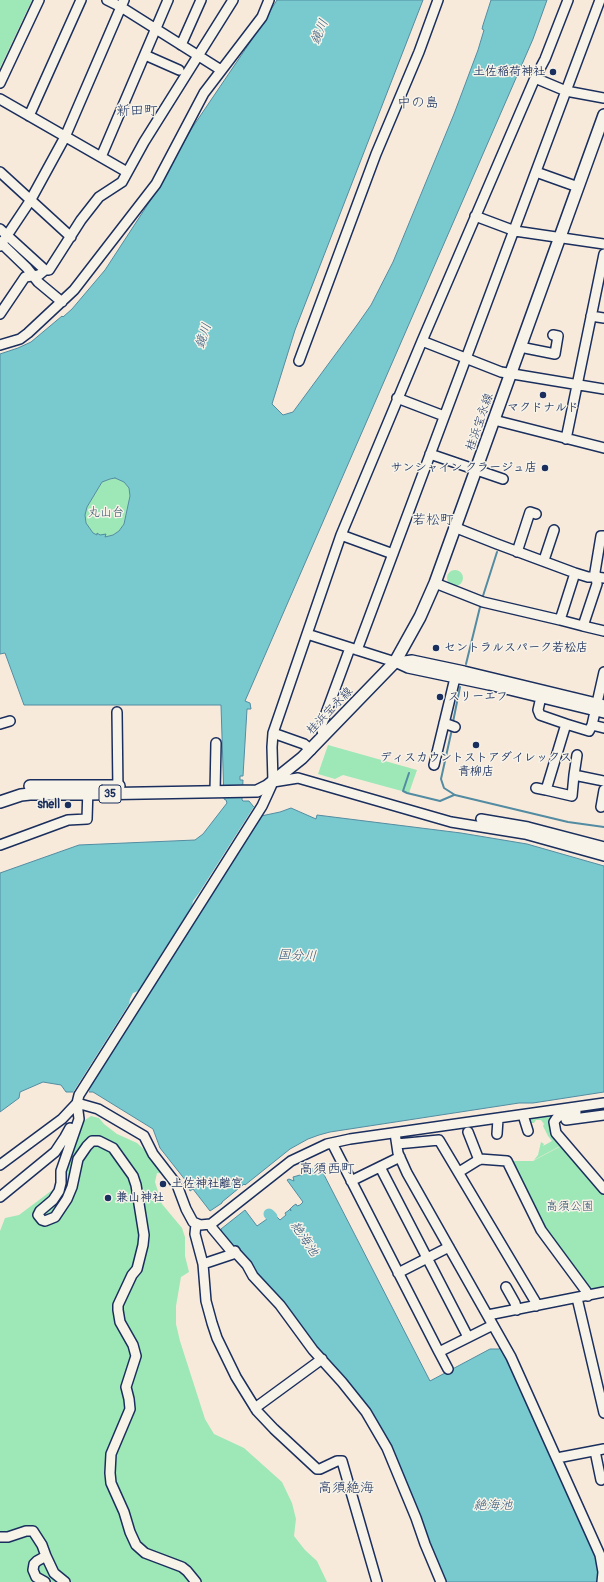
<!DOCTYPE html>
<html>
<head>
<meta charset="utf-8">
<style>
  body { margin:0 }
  canvas { display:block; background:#f7eadb }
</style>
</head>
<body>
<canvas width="604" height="1582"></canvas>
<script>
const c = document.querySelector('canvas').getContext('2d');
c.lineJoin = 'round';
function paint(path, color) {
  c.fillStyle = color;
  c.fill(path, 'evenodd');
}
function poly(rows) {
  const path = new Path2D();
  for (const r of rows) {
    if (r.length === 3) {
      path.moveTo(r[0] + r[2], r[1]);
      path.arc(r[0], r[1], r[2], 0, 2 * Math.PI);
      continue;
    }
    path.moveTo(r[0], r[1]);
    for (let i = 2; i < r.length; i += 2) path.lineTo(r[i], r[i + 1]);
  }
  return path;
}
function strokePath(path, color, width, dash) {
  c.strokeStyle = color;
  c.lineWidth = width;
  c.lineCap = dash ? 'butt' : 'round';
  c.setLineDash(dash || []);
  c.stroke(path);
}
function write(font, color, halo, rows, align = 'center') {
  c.font = font + ' Pangolin,"Klee One",sans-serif';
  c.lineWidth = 3;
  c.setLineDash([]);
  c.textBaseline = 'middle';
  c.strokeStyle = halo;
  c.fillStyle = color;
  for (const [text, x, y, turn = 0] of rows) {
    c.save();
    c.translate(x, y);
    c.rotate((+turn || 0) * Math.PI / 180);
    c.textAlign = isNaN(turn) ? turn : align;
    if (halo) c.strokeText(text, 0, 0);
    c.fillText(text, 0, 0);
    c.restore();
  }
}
paint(poly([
  [0,0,32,0,0,68],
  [115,478,124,482,129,488,130,496,124,524,119,531,113,535,105,537,99,535,97,533,97,535,93,533,86,523,85,515,87,507,102,482,110,479],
  [455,578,8],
  [328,745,417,770,409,793,343,775,335,779,318,774],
  [549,1114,553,1117,562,1145,534,1160,538,1155,541,1142,544,1144,543,1146,552,1141,548,1136,543,1126,544,1124,541,1120,536,1120,534,1123,529,1123,528,1117],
  [91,1116,99,1118,104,1124,117,1134,137,1143,152,1157,166,1174,157,1173,155,1182,162,1204,182,1228,185,1237,185,1256,189,1272,181,1277,176,1306,176,1324,180,1341,205,1419,214,1434,244,1448,282,1482,292,1503,296,1519,294,1536,305,1550,317,1561,327,1582,0,1582,0,1231,5,1218,19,1215,55,1188,65,1168,82,1122],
  [563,1145,604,1194,604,1287,588,1290,543,1228,510,1163,512,1161,533,1161]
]), '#9ee8b7');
const water = poly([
  [277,0,423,0,295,330,272,404,283,415,293,412,357,325,371,305,393,262,454,114,478,50,484,30,482,29,483,25,491,0,547,0,533,39,245,701,250,703,251,709,247,709,243,776,240,776,240,780,243,780,242,800,243,801,249,801,261,816,280,812,291,808,316,819,317,815,461,833,527,844,604,866,604,1092,533,1103,519,1103,330,1132,319,1135,308,1139,290,1149,245,1185,244,1184,222,1202,222,1203,210,1211,193,1189,190,1191,186,1181,160,1148,153,1129,93,1092,66,1092,61,1085,43,1082,20,1092,19,1098,0,1112,0,873,79,845,195,840,203,834,227,803,226,800,224,799,221,705,24,705,5,653,0,654,0,354,18,348,31,342,62,316,63,317,72,309,105,270,152,198,192,128,255,35,277,0],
  [115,478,124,482,129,488,130,496,124,524,119,531,113,535,105,537,106,534,100,535,97,533,97,535,93,533,86,523,85,515,87,507,102,482,110,479,115,478],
  [317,1165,319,1165,430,1381,490,1349,499,1349,501,1347,503,1351,598,1561,599,1574,597,1582,445,1582,388,1445,222,1234,221,1229,245,1210,257,1226,267,1219,271,1221,276,1216,280,1220,286,1215,285,1213,288,1211,290,1209,291,1211,290,1209,293,1206,296,1204,297,1206,300,1205,303,1202,287,1180,289,1179,294,1181,293,1177,300,1175,302,1176,301,1174,310,1169,310,1168,314,1169,318,1167,317,1165]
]);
paint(water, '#79cacf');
strokePath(water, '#538ca2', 1);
paint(poly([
  [255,805,261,813,89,1088,89,1094,72,1094,129,1004,130,999,133,993,138,991,192,906,193,901,199,893]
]), '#f7eadb');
strokePath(poly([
  [482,599,497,552],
  [466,664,481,603],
  [453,722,460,687],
  [452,729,441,779,444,788,455,795,568,822,604,827],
  [409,773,403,791,407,793,440,801,454,795]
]), '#538ca2', 2);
strokePath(poly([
  [269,1214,272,1217]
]), '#79cacf', 11);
const minor = poly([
  [107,0,121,7,221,70],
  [181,45,201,0],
  [145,55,179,70],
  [535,78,566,91,604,98],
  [0,83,39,0],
  [0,99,127,172],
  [29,116,81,0],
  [101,157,168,0],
  [0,172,71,237],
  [536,172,578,187],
  [475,216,515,231,604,244],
  [0,229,45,270],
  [0,242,27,268,38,282,62,302],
  [0,246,30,201,65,137,124,0],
  [0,314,25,277,39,275,45,270,49,270,81,220,99,197,122,182,144,142,233,0],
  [591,316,604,318],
  [422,341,501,372,604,389],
  [0,345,20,339,28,333,74,290,156,184,204,93,262,17,269,0],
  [520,347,555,354,558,336,553,335],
  [299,361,376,154,419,52,438,0],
  [397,398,444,416],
  [494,420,604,448],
  [566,439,604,254],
  [430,454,503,479],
  [454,527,497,544,575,573,588,577,596,577,597,584,583,626,604,631],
  [341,535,393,554],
  [604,536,601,536,595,572,596,577,604,578],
  [517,552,530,512,536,514],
  [544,560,554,530],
  [575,573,560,620,583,626],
  [435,583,483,602,560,620],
  [307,634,395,662,408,668,489,685,604,713],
  [357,650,600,0],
  [396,662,412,660,464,671,604,705],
  [604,672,592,725,604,728],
  [541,697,538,710,540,715,566,724,546,790,572,796,574,775,604,781],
  [117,712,118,792],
  [444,723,455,727],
  [0,724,10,721],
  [566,724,589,731,592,725],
  [273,733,304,744,311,750],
  [324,736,321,728,322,724,350,648],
  [434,765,455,678],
  [574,775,577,755],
  [273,782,298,778,451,822,525,834,604,856],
  [536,788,546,790],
  [215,792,216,743],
  [601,807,604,790],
  [481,819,528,827,604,847],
  [0,845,68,820,87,819,88,788],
  [77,1103,98,1109,144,1136,153,1154,177,1185,186,1209,193,1222,200,1225,211,1224,291,1161,327,1144,350,1139,604,1103],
  [576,1112,559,1116,556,1119,554,1122,556,1133,604,1189],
  [523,1115,528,1131],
  [566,1120,604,1115],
  [468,1132,479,1160],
  [395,1133,398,1153,407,1173,511,1357,600,1555,603,1572,602,1582],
  [497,1134,498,1119],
  [332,1143,439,1352,493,1325],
  [397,1144,439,1140,535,1301,536,1306],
  [0,1165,62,1119,77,1103],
  [380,1167,468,1337],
  [459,1172,480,1159,507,1161,541,1230,586,1291,588,1296],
  [351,1181,400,1157],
  [0,1197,55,1152,65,1137,70,1128],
  [196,1224,195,1234,203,1264,206,1301,212,1323,217,1338,236,1377,257,1411,274,1429,317,1469,320,1469,337,1461,342,1461,377,1582],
  [212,1228,232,1252,235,1251,236,1253],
  [203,1264,236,1253,247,1265,253,1276,280,1305,313,1350,342,1382,366,1412,387,1448,416,1518,425,1544,441,1582],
  [398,1273,449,1247],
  [506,1287,515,1303,517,1310],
  [577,1298,604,1413],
  [488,1315,604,1292],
  [439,1352,448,1369],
  [255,1408,322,1359],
  [595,1451,601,1480],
  [557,1458,604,1449],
  [0,1537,8,1537,26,1531,33,1531,42,1545,46,1556,54,1573,65,1582],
  [45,1582,36,1577,33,1570,34,1564,37,1561,46,1556],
  [196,1582,187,1571,182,1567,145,1553,136,1545,130,1532,124,1512,111,1483,110,1473,111,1454,130,1409,129,1399,126,1387,136,1356,133,1345,120,1322,118,1310,118,1305,132,1275,137,1269,143,1245,144,1235,136,1185,133,1176,113,1148,99,1141,92,1141,87,1146,78,1159,72,1187,67,1199,55,1217,45,1221,42,1220,38,1215,40,1211,53,1200,59,1191,61,1183,61,1171,79,1119,77,1103,79,1095,262,806,268,793,273,782,272,747,273,733,341,535,422,341,535,78,545,59,568,0]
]);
const major = poly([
  [30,786,119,786],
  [0,802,21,795,30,794,88,794,257,791,267,786,302,758,395,662,420,617,435,583,604,115]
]);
strokePath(minor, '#1b2f5e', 12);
strokePath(major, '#1b2f5e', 14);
strokePath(minor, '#f7f3e8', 9);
strokePath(major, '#f7f3e8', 11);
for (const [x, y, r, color] of [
  [553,72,4,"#1b2f5e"],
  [543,395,4,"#1b2f5e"],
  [545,468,4,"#1b2f5e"],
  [436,648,4,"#1b2f5e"],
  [440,697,4,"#1b2f5e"],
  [476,745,4,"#1b2f5e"],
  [68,805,4,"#1b2f5e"],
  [163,1184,4,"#1b2f5e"],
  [108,1198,4,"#1b2f5e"]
]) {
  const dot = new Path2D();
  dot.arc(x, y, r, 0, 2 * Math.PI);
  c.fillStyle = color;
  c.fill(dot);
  strokePath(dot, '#f7f3e8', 1.5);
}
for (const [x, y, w] of [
  [110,794,22]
]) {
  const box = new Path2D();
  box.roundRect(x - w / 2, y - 9, w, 18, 3);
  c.fillStyle = '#f7f3e8';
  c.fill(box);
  strokePath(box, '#1b2f5e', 1);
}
write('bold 11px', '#1b2f5e', null, [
  ["35",110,794]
]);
write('bold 12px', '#1b2f5e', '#f7f3e8', [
  ["土佐稲荷神社",545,72,"right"],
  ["マクドナルド",543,408,"center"],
  ["サンシャイン クラージュ店",537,468,"right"],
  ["セントラルスパーク若松店",444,648],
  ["スリーエフ",448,697],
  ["ディスカウントストアダイレックス",476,758,"center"],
  ["青柳店",476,772,"center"],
  ["shell",60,805,"right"],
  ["土佐神社離宮",171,1184],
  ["兼山神社",116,1198]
], 'left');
write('12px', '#1b2f5e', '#f7f3e8', [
  ["桂浜宝永線",480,422,-71],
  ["桂浜宝永線",330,711,-46]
]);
write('12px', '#355470', '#f7f3e8', [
  ["丸山台",106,513],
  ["高須公園",570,1207]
]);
write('italic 13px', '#32567a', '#f7f3e8', [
  ["鏡川",320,32,-67],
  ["鏡川",204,336,-72],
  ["国分川",297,956,2],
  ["絶海池",304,1239,56],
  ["絶海池",493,1506]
]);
write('14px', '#1b2f5e', '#f7f3e8', [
  ["中の島",418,103],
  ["新田町",137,111],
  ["若松町",433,520],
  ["高須西町",327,1169],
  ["高須絶海",346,1488]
]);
</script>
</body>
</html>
